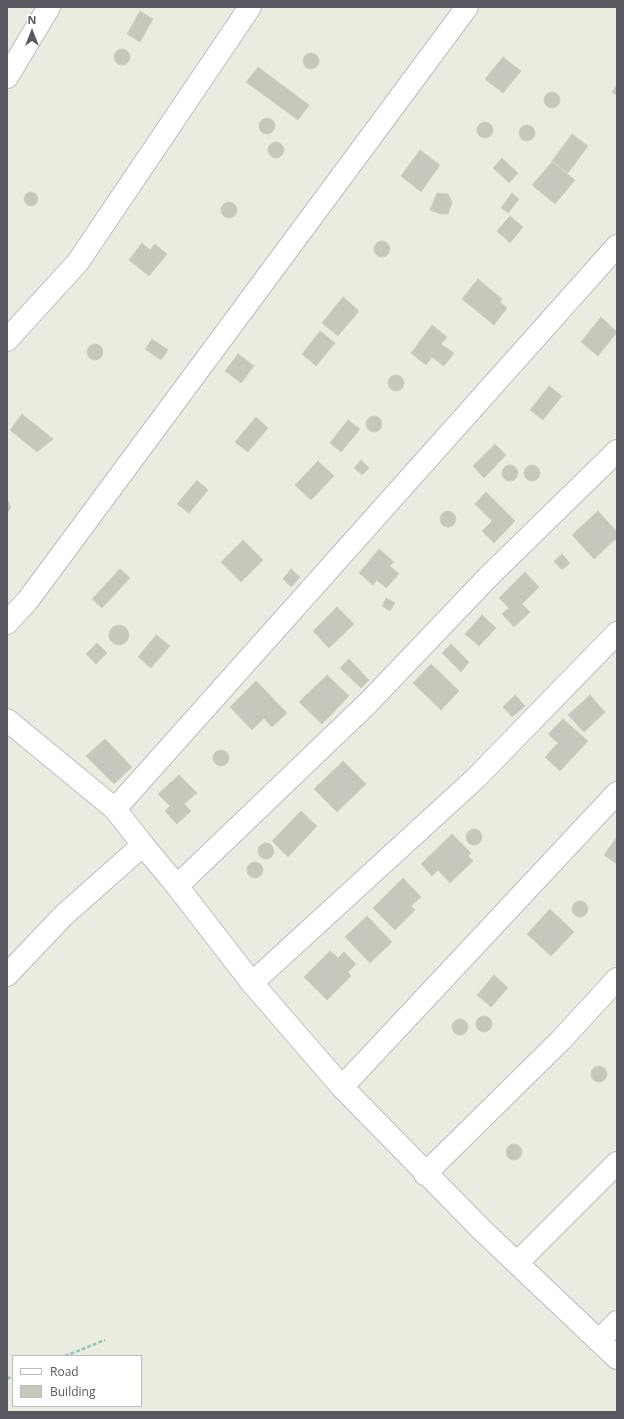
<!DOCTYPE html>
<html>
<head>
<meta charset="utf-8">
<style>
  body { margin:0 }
  #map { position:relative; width:624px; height:1419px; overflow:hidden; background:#ebece0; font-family:"Open Sans",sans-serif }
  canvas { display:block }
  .frame { position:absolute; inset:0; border:8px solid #595a61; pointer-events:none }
  .legend { position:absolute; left:12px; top:1355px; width:130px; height:52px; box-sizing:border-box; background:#fff; border:1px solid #bdbdc0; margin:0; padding:5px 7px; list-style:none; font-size:12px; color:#595a61 }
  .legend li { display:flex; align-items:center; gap:8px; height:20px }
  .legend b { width:20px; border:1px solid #bdbdc0 }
  .north { position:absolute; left:12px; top:12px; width:40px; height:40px; -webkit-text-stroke:3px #fff; paint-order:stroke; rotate:0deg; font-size:11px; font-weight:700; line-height:16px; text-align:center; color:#595a61 }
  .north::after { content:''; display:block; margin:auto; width:14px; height:18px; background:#595a61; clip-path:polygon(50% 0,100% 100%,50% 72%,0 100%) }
</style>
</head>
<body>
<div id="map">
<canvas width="624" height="1419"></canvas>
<div class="frame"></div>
<ul class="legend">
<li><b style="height:5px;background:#fff"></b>Road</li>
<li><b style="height:11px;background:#c6c7bd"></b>Building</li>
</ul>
<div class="north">N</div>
</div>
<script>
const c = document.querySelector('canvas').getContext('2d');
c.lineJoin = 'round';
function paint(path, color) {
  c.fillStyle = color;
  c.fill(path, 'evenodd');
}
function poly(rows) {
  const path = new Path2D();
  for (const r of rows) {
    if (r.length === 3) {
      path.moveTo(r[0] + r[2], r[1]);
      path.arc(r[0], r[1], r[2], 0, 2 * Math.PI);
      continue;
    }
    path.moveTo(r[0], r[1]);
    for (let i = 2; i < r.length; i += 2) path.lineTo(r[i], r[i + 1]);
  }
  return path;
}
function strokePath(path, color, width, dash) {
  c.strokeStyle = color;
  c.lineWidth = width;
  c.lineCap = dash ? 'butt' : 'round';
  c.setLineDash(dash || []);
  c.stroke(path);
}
const building = poly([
  [140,11,153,19,140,42,127,34,140,11],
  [122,57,8],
  [311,61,8],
  [503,57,521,71,503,93,485,79,503,57],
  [258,67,309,105,298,120,246,82,258,67],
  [617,85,617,96,612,92,617,85],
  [552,100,8],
  [267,126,8],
  [485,130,8],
  [527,133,8],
  [572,134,588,146,568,173,552,161,572,134],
  [276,150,8],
  [420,150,440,165,421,192,401,176,420,150],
  [502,158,518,173,509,183,493,168,502,158],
  [552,162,575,180,555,204,532,185,552,162],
  [31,199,7],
  [437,193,448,194,452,202,448,214,441,214,430,210,437,193],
  [512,193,519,199,508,213,501,208,512,193],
  [229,210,8],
  [510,216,523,227,510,243,497,231,510,216],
  [382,249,8],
  [142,243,150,250,155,244,167,254,149,276,129,260,142,243],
  [478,279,502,299,500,302,507,308,494,325,462,299,478,279],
  [343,297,359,311,338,336,322,323,343,297],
  [601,317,617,332,598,356,581,342,601,317],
  [432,325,447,337,441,344,454,353,444,366,432,357,426,365,411,353,432,325],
  [320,331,335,343,316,366,302,354,320,331],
  [152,339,168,350,161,360,145,349,152,339],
  [95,352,8],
  [238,354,254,366,241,383,225,371,238,354],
  [396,383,8],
  [549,386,562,396,543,420,530,410,549,386],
  [22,414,53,439,37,452,10,430,22,414],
  [374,424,8],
  [256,417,268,428,248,452,235,442,256,417],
  [348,420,360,429,341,452,330,443,348,420],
  [495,444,506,455,484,478,473,466,495,444],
  [361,460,369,468,362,475,354,468,361,460],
  [318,461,334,476,311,500,295,485,318,461],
  [532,473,8],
  [510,473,8],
  [197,480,208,490,189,513,177,504,197,480],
  [486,492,515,521,494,543,482,531,492,521,475,504,486,492],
  [7,499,11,507,7,514,7,499],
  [448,519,8],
  [598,511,617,532,617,538,594,559,572,535,598,511],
  [243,540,263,560,241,582,221,562,243,540],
  [379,549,394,562,390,566,399,574,386,588,377,580,373,585,359,573,379,549],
  [562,554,570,563,562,570,554,561,562,554],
  [120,569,130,578,102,608,92,599,120,569],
  [291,569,300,577,291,587,283,579,291,569],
  [525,572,539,587,522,604,530,612,514,627,502,614,509,608,499,598,525,572],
  [386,598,395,603,390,611,382,606,386,598],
  [337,607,354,624,329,648,313,631,337,607],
  [482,615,496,628,479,646,465,634,482,615],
  [119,635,10],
  [156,635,170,646,151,668,138,657,156,635],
  [97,643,107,653,96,664,86,654,97,643],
  [451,644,469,662,461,672,442,653,451,644],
  [349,659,369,680,361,688,340,668,349,659],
  [431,664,459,691,441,710,413,683,431,664],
  [327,675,349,696,322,724,299,702,327,675],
  [256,681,287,713,272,727,264,718,252,730,230,707,256,681],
  [515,695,525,706,512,717,503,707,515,695],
  [590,695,605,712,584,732,568,715,590,695],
  [563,719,588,741,560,771,545,757,558,743,548,734,563,719],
  [105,739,132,767,114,784,86,756,105,739],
  [221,758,8],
  [343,761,366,784,337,812,314,789,343,761],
  [179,775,197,793,184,804,191,811,177,824,165,811,170,806,158,794,179,775],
  [301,811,317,826,288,857,272,841,301,811],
  [474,837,8],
  [452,834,471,853,468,856,473,861,450,883,438,870,432,876,421,864,452,834],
  [617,837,617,864,604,855,617,837],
  [266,851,8],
  [255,870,8],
  [403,878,421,897,411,906,415,910,395,930,373,908,403,878],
  [580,909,8],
  [550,909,574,932,551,956,527,934,550,909],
  [367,916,392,942,370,963,345,937,367,916],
  [330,951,338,958,344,952,356,964,348,972,351,976,327,1000,304,977,330,951],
  [494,975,508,988,491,1007,477,995,494,975],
  [484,1024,8],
  [460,1027,8],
  [599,1074,8],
  [514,1152,8]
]);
paint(building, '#c6c7bd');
strokePath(building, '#d0d0bf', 1);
const street = poly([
  [7,77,49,7],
  [7,340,78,262,250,7],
  [7,623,28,600,467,7],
  [7,720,115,809,143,845],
  [115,809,617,246],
  [177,886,368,703,490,575,617,451],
  [252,983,476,778,617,633],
  [342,1087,617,793],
  [425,1174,561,1040,617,979],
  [517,1263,617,1163],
  [599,1341,617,1322]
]);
const secondary = poly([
  [7,975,64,915,143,845,177,886,252,983,342,1087,482,1230,617,1358]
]);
strokePath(street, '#bbbbc2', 24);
strokePath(secondary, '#bbbcc4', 24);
strokePath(poly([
  [65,1356,105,1340],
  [7,1379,13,1376]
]), '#96c4b2', 2.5, [4, 2]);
strokePath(street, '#fff', 22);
strokePath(secondary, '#fff', 22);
</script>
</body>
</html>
